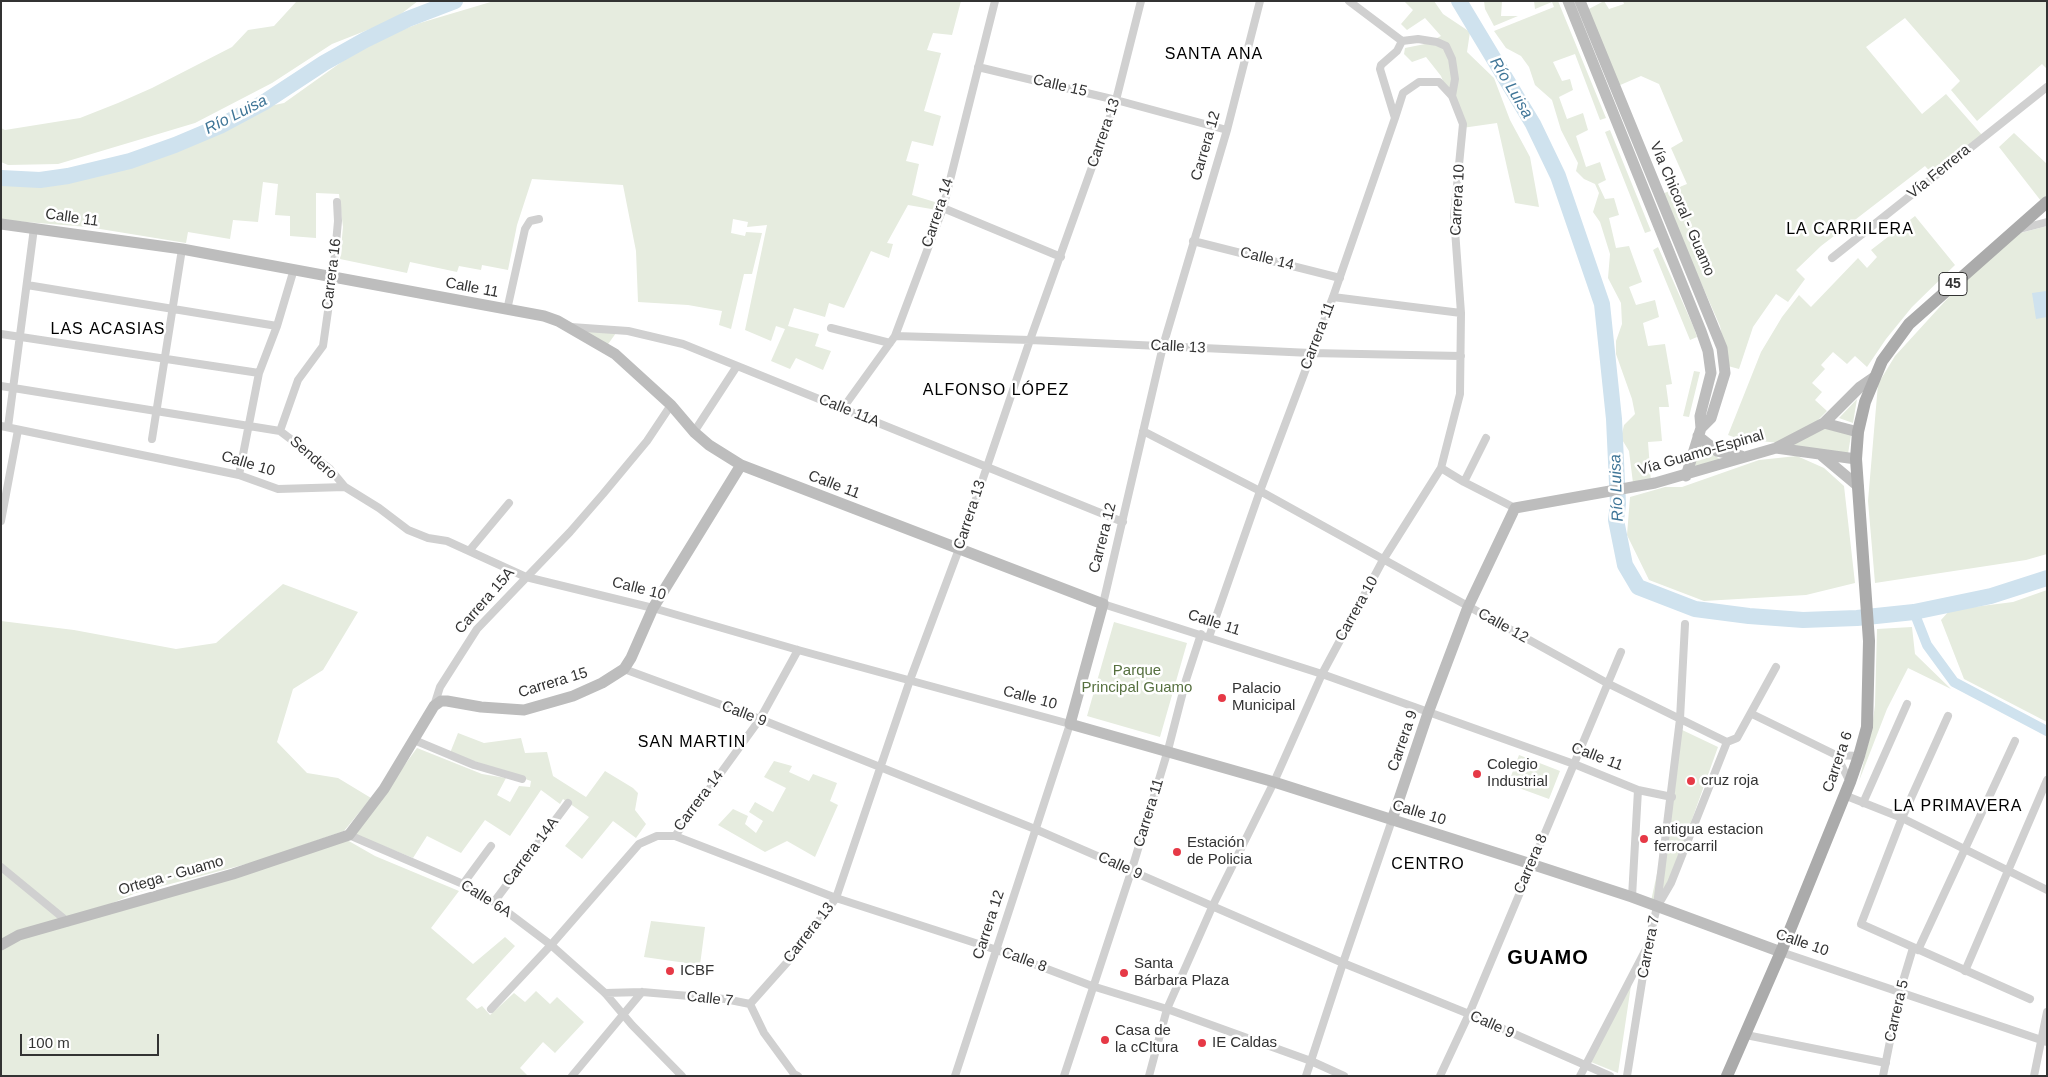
<!DOCTYPE html>
<html>
<head>
<meta charset="utf-8">
<style>
  body { margin:0 }
  #map { position:relative; width:2048px; height:1077px; overflow:hidden; background:#fff; font-family:Arial,sans-serif }
  canvas { display:block }
  .frame { position:absolute; inset:0; border:2px solid #333; pointer-events:none }
  .scale { position:absolute; left:20px; top:1034px; width:139px; height:22px; box-sizing:border-box; border:2px solid #333; border-top:0; padding-left:6px; font-size:15px; line-height:18px; white-space:nowrap; color:#333; -webkit-text-stroke:4px #fff; paint-order:stroke }
</style>
</head>
<body>
<div id="map">
<canvas width="2048" height="1077"></canvas>
<div class="frame"></div>
<div class="scale">100 m</div>
</div>
<script>
const c = document.querySelector('canvas').getContext('2d');
c.lineJoin = 'round';
function paint(path, color) {
  c.fillStyle = color;
  c.fill(path, 'evenodd');
}
function poly(rows) {
  const path = new Path2D();
  for (const r of rows) {
    path.moveTo(r[0], r[1]);
    for (let i = 2; i < r.length; i += 2) path.lineTo(r[i], r[i + 1]);
  }
  return path;
}
function strokePath(path, color, width, dash) {
  c.strokeStyle = color;
  c.lineWidth = width;
  c.lineCap = dash ? 'butt' : 'round';
  c.setLineDash(dash || []);
  c.stroke(path);
}
function write(font, color, halo, rows, align = 'center') {
  c.font = font + ' Arial,sans-serif';
  c.lineWidth = 5;
  c.setLineDash([]);
  c.textBaseline = 'middle';
  c.strokeStyle = halo;
  c.fillStyle = color;
  for (const [text, x, y, turn = 0] of rows) {
    c.save();
    c.translate(x, y);
    c.rotate((+turn || 0) * Math.PI / 180);
    c.textAlign = isNaN(turn) ? turn : align;
    if (halo) c.strokeText(text, 0, 0);
    c.fillText(text, 0, 0);
    c.restore();
  }
}
paint(poly([
  [418,1,393,20,332,44,272,83,195,123,58,164,8,165,1,162,1,128,5,130,80,118,118,103,152,88,232,47,248,30,274,26,296,2],
  [494,1,961,1,952,35,933,33,927,50,941,53,924,111,941,116,933,146,912,141,906,161,919,164,912,195,938,203,937,210,908,205,887,243,893,244,889,258,871,251,844,308,829,303,825,317,794,308,788,326,819,334,815,346,831,351,823,370,796,358,790,369,771,361,785,329,776,326,771,341,745,330,767,225,747,227,748,222,733,219,731,233,745,236,746,232,762,233,752,274,744,274,731,329,719,325,722,311,688,305,638,302,636,251,623,185,532,179,517,225,508,270,482,265,481,270,459,266,457,272,410,262,407,273,340,259,343,227,339,194,316,193,316,238,290,236,290,216,275,215,278,184,263,182,258,222,233,220,230,239,188,232,186,243,88,227,1,220,1,182,39,185,87,177,141,163,174,151,265,107,284,103,357,51,389,35,420,23],
  [1404,1,1434,1,1443,14,1470,32,1467,52,1494,78,1510,120,1530,157,1539,207,1515,203,1497,123,1462,128,1441,76,1426,57,1412,62,1404,54,1405,48,1425,44,1441,36,1425,18,1407,30,1401,24,1413,10],
  [1484,1,1502,1,1501,16,1518,16,1494,26,1485,9],
  [1534,1,1558,1,1606,118,1600,120,1575,54,1553,62,1562,81,1570,79,1573,90,1559,97,1567,119,1583,113,1588,130,1576,136,1586,167,1600,162,1606,180,1598,184,1605,199,1614,198,1619,215,1609,218,1616,248,1629,246,1642,282,1629,287,1636,305,1655,300,1659,317,1643,323,1648,346,1665,344,1672,384,1666,385,1669,407,1659,407,1662,441,1648,442,1651,482,1633,483,1629,451,1621,438,1624,425,1635,414,1632,399,1616,354,1616,341,1622,324,1621,303,1608,278,1610,254,1600,222,1593,212,1599,193,1595,184,1584,179,1576,171,1578,163,1561,130,1552,100,1535,85,1529,67,1521,56,1506,48,1494,31,1554,7,1552,2,1535,9],
  [1604,1,1609,9,1624,4,1623,1,2047,1,2047,69,2042,64,1977,121,1951,90,1960,81,1905,18,1866,47,1922,114,1946,94,1982,135,1934,176,1925,166,1821,246,1796,270,1805,279,1788,302,1776,294,1753,327,1739,369,1728,366,1720,326,1662,194,1687,184,1671,148,1683,141,1659,84,1641,76,1618,86,1585,11],
  [1610,130,1651,231,1645,233,1605,132],
  [2014,133,2047,164,2047,195,2041,201,1999,147],
  [1915,216,1955,265,1912,307,1886,339,1867,367,1855,356,1847,364,1833,352,1821,365,1825,369,1812,383,1822,392,1815,400,1827,411,1813,425,1780,443,1739,439,1728,435,1761,352,1782,317,1799,295,1811,307,1858,258,1867,268,1877,257,1871,250],
  [2047,226,2047,554,2026,560,1875,583,1868,501,1878,384,1895,356,1958,287,2013,235],
  [1658,247,1694,328,1697,337,1690,340,1653,250],
  [576,329,616,333,606,347],
  [1694,371,1700,372,1689,417,1683,416],
  [1857,399,1853,423,1839,418],
  [1824,427,1851,435,1848,454,1791,446],
  [1699,443,1722,461,1693,471],
  [1797,456,1824,468,1844,486,1855,583,1806,595,1704,601,1649,580,1627,535,1630,497,1665,487,1682,487,1759,460],
  [283,584,358,612,323,670,293,689,277,742,307,773,338,778,371,798,344,831,254,862,136,893,96,910,60,920,1,940,1,621,74,630,176,649,216,643],
  [2047,590,2047,722,1964,679,1941,620,1950,610,2013,602],
  [1114,622,1187,643,1160,737,1087,716],
  [1912,627,1915,654,1951,689,1908,668,1887,709,1859,781,1872,728,1875,705,1877,629],
  [1678,728,1718,747,1662,903,1651,901,1674,796],
  [458,733,484,743,521,738,525,753,547,752,553,776,586,797,605,771,633,788,638,793,635,810,646,824,636,838,613,821,582,859,565,846,589,817,563,799,560,804,541,790,510,836,485,820,461,853,427,836,413,858,354,834,417,748,482,774,506,778,497,795,510,802,519,786,530,787,531,781,450,753],
  [1519,755,1560,771,1549,799,1508,784],
  [774,761,792,766,789,772,809,781,813,774,837,783,830,801,838,805,815,857,787,841,765,852,718,825,733,809,748,816,745,824,756,833,763,821,749,812,755,802,773,812,786,788,764,777],
  [347,840,375,856,459,891,431,928,473,964,505,937,515,946,466,999,477,1009,482,1006,490,1015,514,993,525,1002,536,991,550,1004,557,997,584,1022,555,1053,543,1042,520,1068,528,1076,1,1076,1,949,20,938],
  [651,921,705,927,700,965,644,957],
  [1633,972,1618,1073,1591,1062]
]), '#e6ecdf');
paint(poly([
  [2046,291,2047,317,2036,319,2032,293]
]), '#cfe2ee');
strokePath(poly([
  [1914,612,1927,645,1954,682,2047,731]
]), '#cfe2ee', 10);
strokePath(poly([
  [1459,1,1533,124,1558,176,1602,304,1614,419,1618,504,1616,520,1625,565,1638,587,1695,609,1749,616,1803,620,1857,618,1914,612,1991,596,2047,578],
  [1,178,40,180,68,176,130,161,175,145,220,126,263,103,324,63,365,40,408,19,455,1]
]), '#cfe2ee', 16);
strokePath(poly([
  [1260,1,1227,130,1163,346,1103,604,1322,674,1574,764,1638,790,1672,797],
  [1349,1,1402,41],
  [1402,41,1418,39,1437,42,1446,46,1452,59,1455,79,1452,96],
  [978,67,1116,100,1227,130],
  [943,208,1061,257],
  [2020,229,2047,222],
  [1193,241,1340,278],
  [1832,258,2047,87],
  [27,285,277,326],
  [1333,297,1461,313],
  [507,310,525,229,530,221,539,219],
  [571,327,628,331,683,344,1123,522],
  [831,328,890,343],
  [1,334,259,373],
  [895,336,1030,340,1311,353,1461,356],
  [1,386,280,431,330,469,345,487],
  [843,408,895,336,943,208,995,1],
  [1,426,239,475,278,489,345,487,379,508,408,530,428,538,447,541,526,577,653,608,798,650,1070,724,955,1076],
  [8,427,34,228],
  [280,431,298,380,323,346,333,276,338,221,337,202],
  [1143,431,1260,491,1607,683,1727,742,1737,738,1776,667],
  [694,432,737,366],
  [152,439,182,249],
  [1441,468,1464,482,1515,508],
  [239,475,259,373,277,326,294,269],
  [1464,482,1486,438],
  [1,521,18,430],
  [469,551,509,503],
  [1209,637,1260,491,1333,297,1395,118,1380,69,1381,65,1397,51,1402,41],
  [624,669,760,719,1035,829,1343,963,1469,1014,1610,1076],
  [434,706,440,687,477,629,570,532,603,494,647,441,671,405],
  [1752,714,1836,755,1859,756],
  [1948,716,1902,818,1861,924,2030,999],
  [414,740,474,765,522,779],
  [1836,755,1850,782],
  [1844,795,1902,818,2047,890],
  [1863,803,1907,704],
  [349,835,463,884,494,902,551,945,605,993,632,1025,682,1076],
  [675,836,836,898,997,950,1092,986,1167,1009,1311,1061,1344,1076],
  [1,867,68,922],
  [463,884,491,846],
  [1632,897,1638,790],
  [494,902,568,803],
  [1657,905,1680,719,1685,624],
  [1918,950,2015,741],
  [1781,952,2047,1042],
  [1965,971,2047,780],
  [605,993,642,992,725,999,750,1004,764,1033,794,1074,798,1076],
  [750,1004,791,958,836,898,910,680,959,549,1030,340,1116,100,1141,1],
  [491,1009,551,945,639,844,657,836,675,836,760,719,798,650],
  [1746,1035,1886,1063],
  [572,1076,642,992],
  [1064,1076,1131,872,1168,750,1186,680,1201,634],
  [1149,1076,1167,1009,1213,905,1274,782,1322,674,1383,560,1441,468,1460,394,1461,313,1454,216,1463,124,1452,96,1439,82,1419,82,1403,93,1395,118],
  [1306,1076,1343,963,1392,820],
  [1440,1076,1469,1014,1621,652],
  [1580,1076,1645,951],
  [1627,1076,1648,944,1657,907,1671,883,1727,742],
  [1883,1076,1900,991,1913,948],
  [2034,1076,2047,1012]
]), '#d0d0d0', 8);
strokePath(poly([
  [1568,1,1701,331,1708,351,1711,373,1700,416,1701,428],
  [1580,1,1722,348,1725,373,1711,418,1701,428,1686,476],
  [1,224,182,249,544,316,558,321,615,354,671,405,694,432,709,445,741,465,1103,604,1070,724,1274,782,1531,864,1632,897,1781,952],
  [1824,423,1858,432],
  [1698,436,1717,451,1741,456],
  [1776,448,1856,459],
  [1821,455,1858,486],
  [1392,820,1428,713,1468,607,1515,508,1655,483,1776,448,1824,423,1860,387,1873,378],
  [1,945,19,935,233,874,349,835,384,789,434,706,441,701,447,701,481,707,524,710,573,696,602,683,624,669,631,658,653,608,741,465]
]), '#bdbdbd', 11);
strokePath(poly([
  [1727,1076,1781,952,1850,782,1859,756,1867,727,1869,641,1856,459,1858,432,1865,402,1882,361,1909,324,2047,202]
]), '#ababab', 12);
for (const [x, y, r, color] of [
  [1222,698,5,"#e63946"],
  [1477,774,5,"#e63946"],
  [1691,781,5,"#e63946"],
  [1644,839,5,"#e63946"],
  [1177,852,5,"#e63946"],
  [670,971,5,"#e63946"],
  [1124,973,5,"#e63946"],
  [1105,1040,5,"#e63946"],
  [1202,1043,5,"#e63946"]
]) {
  const dot = new Path2D();
  dot.arc(x, y, r, 0, 2 * Math.PI);
  c.fillStyle = color;
  c.fill(dot);
  strokePath(dot, '#fff', 2);
}
for (const [x, y, w] of [
  [1953,284,28]
]) {
  const box = new Path2D();
  box.roundRect(x - w / 2, y - 11.5, w, 23, 4);
  c.fillStyle = '#fff';
  c.fill(box);
  strokePath(box, '#333', 1);
}
write('bold 14px', '#333', null, [
  ["45",1953,284]
]);
write('15px', '#333', '#fff', [
  ["Calle 15",1060,86,13],
  ["Carrera 13",1104,133,-71],
  ["Carrera 12",1206,146,-74],
  ["Vía Ferrera",1939,172,-39],
  ["Carrera 10",1458,200,-87],
  ["Vía Chicoral - Guamo",1682,209,67],
  ["Carrera 14",938,213,-72],
  ["Calle 11",72,218,8],
  ["Calle 14",1267,259,14],
  ["Carrera 16",332,274,-83],
  ["Calle 11",472,288,11],
  ["Carrera 11",1318,336,-69],
  ["Calle 13",1178,347,3],
  ["Calle 11A",849,411,22],
  ["Vía Guamo-Espinal",1701,453,-16],
  ["Sendero",313,458,41],
  ["Calle 10",248,464,17],
  ["Calle 11",834,485,21],
  ["Carrera 13",970,515,-72],
  ["Carrera 12",1103,538,-76],
  ["Calle 10",639,589,14],
  ["Carrera 15A",485,601,-49],
  ["Carrera 10",1357,609,-61],
  ["Calle 11",1214,623,18],
  ["Calle 12",1503,626,29],
  ["Carrera 15",553,683,-17],
  ["Calle 10",1030,698,15],
  ["Calle 9",744,714,21],
  ["Carrera 9",1403,741,-71],
  ["Calle 11",1597,757,21],
  ["Carrera 6",1838,762,-71],
  ["Carrera 14",699,801,-53],
  ["Carrera 11",1149,813,-73],
  ["Calle 10",1419,813,17],
  ["Carrera 14A",531,852,-53],
  ["Carrera 8",1531,864,-67],
  ["Calle 9",1120,866,24],
  ["Ortega - Guamo",171,876,-16],
  ["Calle 6A",486,899,32],
  ["Carrera 12",989,925,-72],
  ["Carrera 13",809,933,-52],
  ["Calle 10",1802,943,19],
  ["Carrera 7",1649,947,-79],
  ["Calle 8",1024,960,20],
  ["Calle 7",710,999,6],
  ["Carrera 5",1897,1011,-77],
  ["Calle 9",1492,1025,24]
]);
write('15px', '#56703f', '#fff', [
  ["Parque",1137,671],
  ["Principal Guamo",1137,688]
]);
write('15px', '#333', '#fff', [
  ["Palacio",1232,689],
  ["Municipal",1232,706],
  ["Colegio",1487,765],
  ["Industrial",1487,782],
  ["cruz roja",1701,781],
  ["antigua estacion",1654,830],
  ["ferrocarril",1654,847],
  ["Estación",1187,843],
  ["de Policia",1187,860],
  ["Santa",1134,964],
  ["Bárbara Plaza",1134,981],
  ["ICBF",680,971],
  ["Casa de",1115,1031],
  ["la cCltura",1115,1048],
  ["IE Caldas",1212,1043]
], 'left');
c.letterSpacing = '1px';
write('16px', '#000', '#fff', [
  ["SANTA ANA",1214,55],
  ["LA CARRILERA",1850,230],
  ["LAS ACASIAS",108,330],
  ["ALFONSO LÓPEZ",996,391],
  ["SAN MARTIN",692,743],
  ["LA PRIMAVERA",1958,807],
  ["CENTRO",1428,865]
]);
c.letterSpacing = '0px';
write('italic 16px', '#3f7597', '#fff', [
  ["Río Luisa",1511,88,59],
  ["Río Luisa",236,115,-27],
  ["Río Luisa",1617,488,-92]
]);
c.letterSpacing = '1px';
write('bold 20px', '#000', '#fff', [
  ["GUAMO",1548,958]
]);
c.letterSpacing = '0px';
</script>
</body>
</html>
